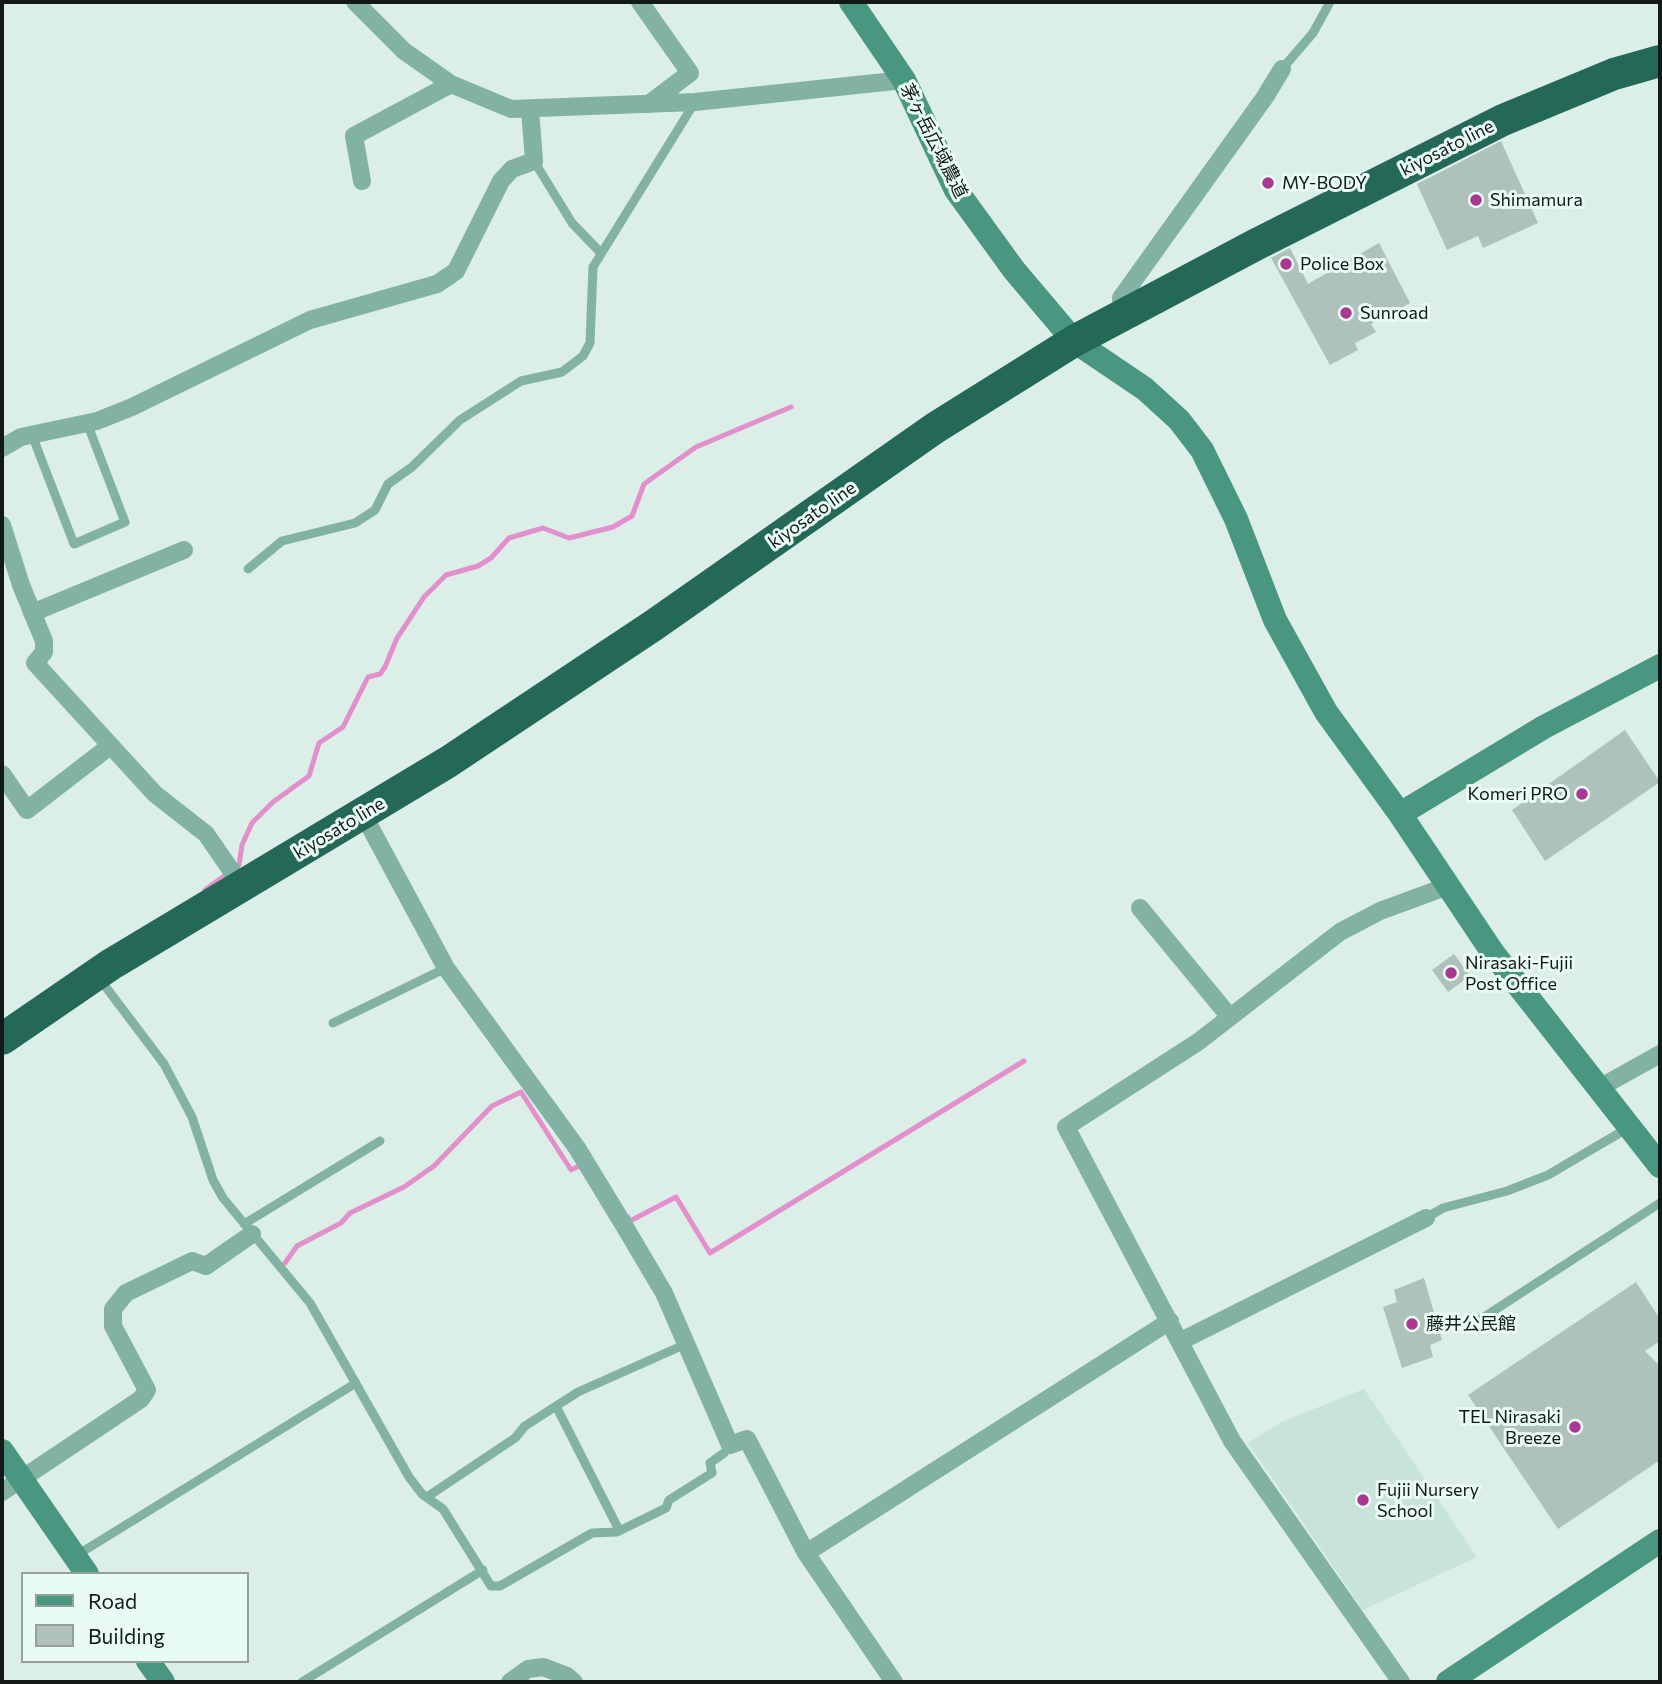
<!DOCTYPE html>
<html>
<head>
<meta charset="utf-8">
<style>
  body { margin:0 }
  #map { position:relative; width:1662px; height:1684px; overflow:hidden; background:#dceee8; font-family:Commissioner,sans-serif }
  canvas { display:block }
  .frame { position:absolute; inset:0; border:4px solid #121917; pointer-events:none }
  .legend { position:absolute; left:21px; top:1572px; width:228px; height:91px; box-sizing:border-box; background:#e9fbf5; border:2px solid #93a19c; margin:0; padding:9px 12px; list-style:none; font-size:21px; color:#121917 }
  .legend li { display:flex; align-items:center; gap:14px; height:35px }
  .legend b { width:35px; border:2px solid #93a19c }
</style>
</head>
<body>
<div id="map">
<canvas width="1662" height="1684"></canvas>
<div class="frame"></div>
<ul class="legend">
<li><b style="height:9px;background:#499781"></b>Road</li>
<li><b style="height:19px;background:#afc1bb"></b>Building</li>
</ul>
</div>
<script>
const c = document.querySelector('canvas').getContext('2d');
c.lineJoin = 'round';
function paint(path, color) {
  c.fillStyle = color;
  c.fill(path, 'evenodd');
}
function poly(rows) {
  const path = new Path2D();
  for (const r of rows) {
    path.moveTo(r[0], r[1]);
    for (let i = 2; i < r.length; i += 2) path.lineTo(r[i], r[i + 1]);
  }
  return path;
}
function strokePath(path, color, width, dash) {
  c.strokeStyle = color;
  c.lineWidth = width;
  c.lineCap = dash ? 'butt' : 'round';
  c.setLineDash(dash || []);
  c.stroke(path);
}
function write(font, color, halo, rows, align = 'center') {
  c.font = font + ' Commissioner,"Noto Sans JP",sans-serif';
  c.lineWidth = 6;
  c.setLineDash([]);
  c.textBaseline = 'middle';
  c.strokeStyle = halo;
  c.fillStyle = color;
  for (const [text, x, y, turn = 0] of rows) {
    c.save();
    c.translate(x, y);
    c.rotate((+turn || 0) * Math.PI / 180);
    c.textAlign = isNaN(turn) ? turn : align;
    if (halo) c.strokeText(text, 0, 0);
    c.fillText(text, 0, 0);
    c.restore();
  }
}
paint(poly([
  [1364,1389,1477,1557,1363,1610,1248,1443,1281,1422]
]), '#c8e3da');
strokePath(poly([
  [205,890,239,865,242,845,252,823,273,802,309,776,319,743,343,727,368,677,380,674,385,667,397,638,424,597,446,575,478,566,491,558,509,538,543,528,569,538,613,527,632,516,644,484,696,447,791,407],
  [628,1217,630,1221,676,1197,710,1253,1024,1061],
  [285,1263,297,1246,341,1223,350,1213,404,1187,434,1166,492,1106,521,1092,571,1170,583,1164]
]), '#e290cb', 5);
paint(poly([
  [1501,141,1538,223,1483,248,1478,236,1447,250,1417,184],
  [1379,243,1410,303,1371,324,1376,332,1355,343,1358,350,1330,365,1271,258,1290,248,1308,284],
  [1625,730,1660,782,1545,861,1512,810],
  [1454,954,1470,976,1448,992,1432,970],
  [1424,1278,1442,1340,1430,1345,1433,1357,1402,1368,1383,1307,1397,1302,1394,1290],
  [1636,1282,1660,1319,1660,1341,1645,1351,1660,1366,1660,1460,1558,1529,1468,1395]
]), '#afc1bb');
strokePath(poly([
  [1282,69,1313,33,1330,2],
  [534,161,572,223,601,253],
  [32,435,74,544,125,522,87,423],
  [248,569,282,541,355,523,375,510,388,484,412,467,460,420,521,381,562,372,583,356,590,343,593,267,695,102],
  [99,978,164,1064,192,1117,213,1180,223,1198,310,1303,409,1477,422,1494,443,1509,491,1586,500,1586,592,1533,617,1532,666,1508,669,1500,712,1473,710,1463,724,1453,730,1445],
  [333,1023,446,968],
  [1426,1218,1443,1208,1507,1191,1548,1175,1628,1128],
  [244,1224,380,1141],
  [1467,1328,1660,1203],
  [556,1406,619,1530],
  [427,1497,515,1438,525,1426,578,1392,686,1344],
  [77,1555,356,1383],
  [302,1682,483,1570]
]), '#82b2a3', 9);
strokePath(poly([
  [355,2,404,51,451,84,511,109,695,102,904,80],
  [640,2,690,73,649,104],
  [362,181,354,136,451,84],
  [1123,315,1121,298,1265,97,1282,69],
  [2,448,21,437,97,421,132,407,310,320,437,284,456,271,501,181,512,169,534,161,530,109],
  [2,525,21,585,44,641,44,652,35,663,155,794,206,834,242,886],
  [32,613,184,550],
  [2,774,27,810,110,746],
  [363,814,446,968,577,1148,625,1227,664,1293,730,1445,747,1439,806,1553],
  [1140,908,1229,1016],
  [1599,1088,1660,1054],
  [1181,1341,1426,1218],
  [2,1492,141,1399,147,1390,113,1326,113,1309,126,1293,192,1261,206,1266,252,1234],
  [510,1682,528,1669,543,1667,567,1676,574,1682],
  [894,1682,806,1553,1170,1321],
  [1401,1682,1232,1441,1066,1127,1198,1042,1340,932,1380,911,1448,886]
]), '#82b2a3', 18);
strokePath(poly([
  [851,2,904,80,956,190,1014,270,1074,341,1145,389,1179,420,1202,450,1236,519,1275,620,1326,712,1400,814,1493,953,1660,1166],
  [1400,814,1544,727,1660,666],
  [2,1451,87,1574],
  [148,1661,163,1682],
  [1448,1682,1660,1541]
]), '#499781', 24);
strokePath(poly([
  [2,1039,110,965,448,762,654,625,935,428,1074,341,1257,244,1503,120,1614,74,1660,61]
]), '#246957', 32);
for (const [x, y, r, color] of [
  [1268,183,7,"#aa3791"],
  [1476,200,7,"#aa3791"],
  [1286,264,7,"#aa3791"],
  [1346,313,7,"#aa3791"],
  [1582,794,7,"#aa3791"],
  [1451,973,7,"#aa3791"],
  [1412,1324,7,"#aa3791"],
  [1575,1427,7,"#aa3791"],
  [1363,1500,7,"#aa3791"]
]) {
  const dot = new Path2D();
  dot.arc(x, y, r, 0, 2 * Math.PI);
  c.fillStyle = color;
  c.fill(dot);
  strokePath(dot, '#e9fbf5', 2.5);
}
write('18px', '#121917', '#e9fbf5', [
  ["茅ヶ岳広域農道",934,141,63],
  ["kiyosato line",1447,148,-27],
  ["kiyosato line",812,515,-35],
  ["kiyosato line",339,828,-31]
]);
write('18px', '#121917', '#e9fbf5', [
  ["MY-BODY",1282,183],
  ["Shimamura",1490,200],
  ["Police Box",1300,264],
  ["Sunroad",1360,313],
  ["Komeri PRO",1568,794,"right"],
  ["Nirasaki-Fujii",1465,963],
  ["Post Office",1465,984],
  ["藤井公民館",1426,1324],
  ["TEL Nirasaki",1561,1417,"right"],
  ["Breeze",1561,1438,"right"],
  ["Fujii Nursery",1377,1490],
  ["School",1377,1511]
], 'left');
</script>
</body>
</html>
